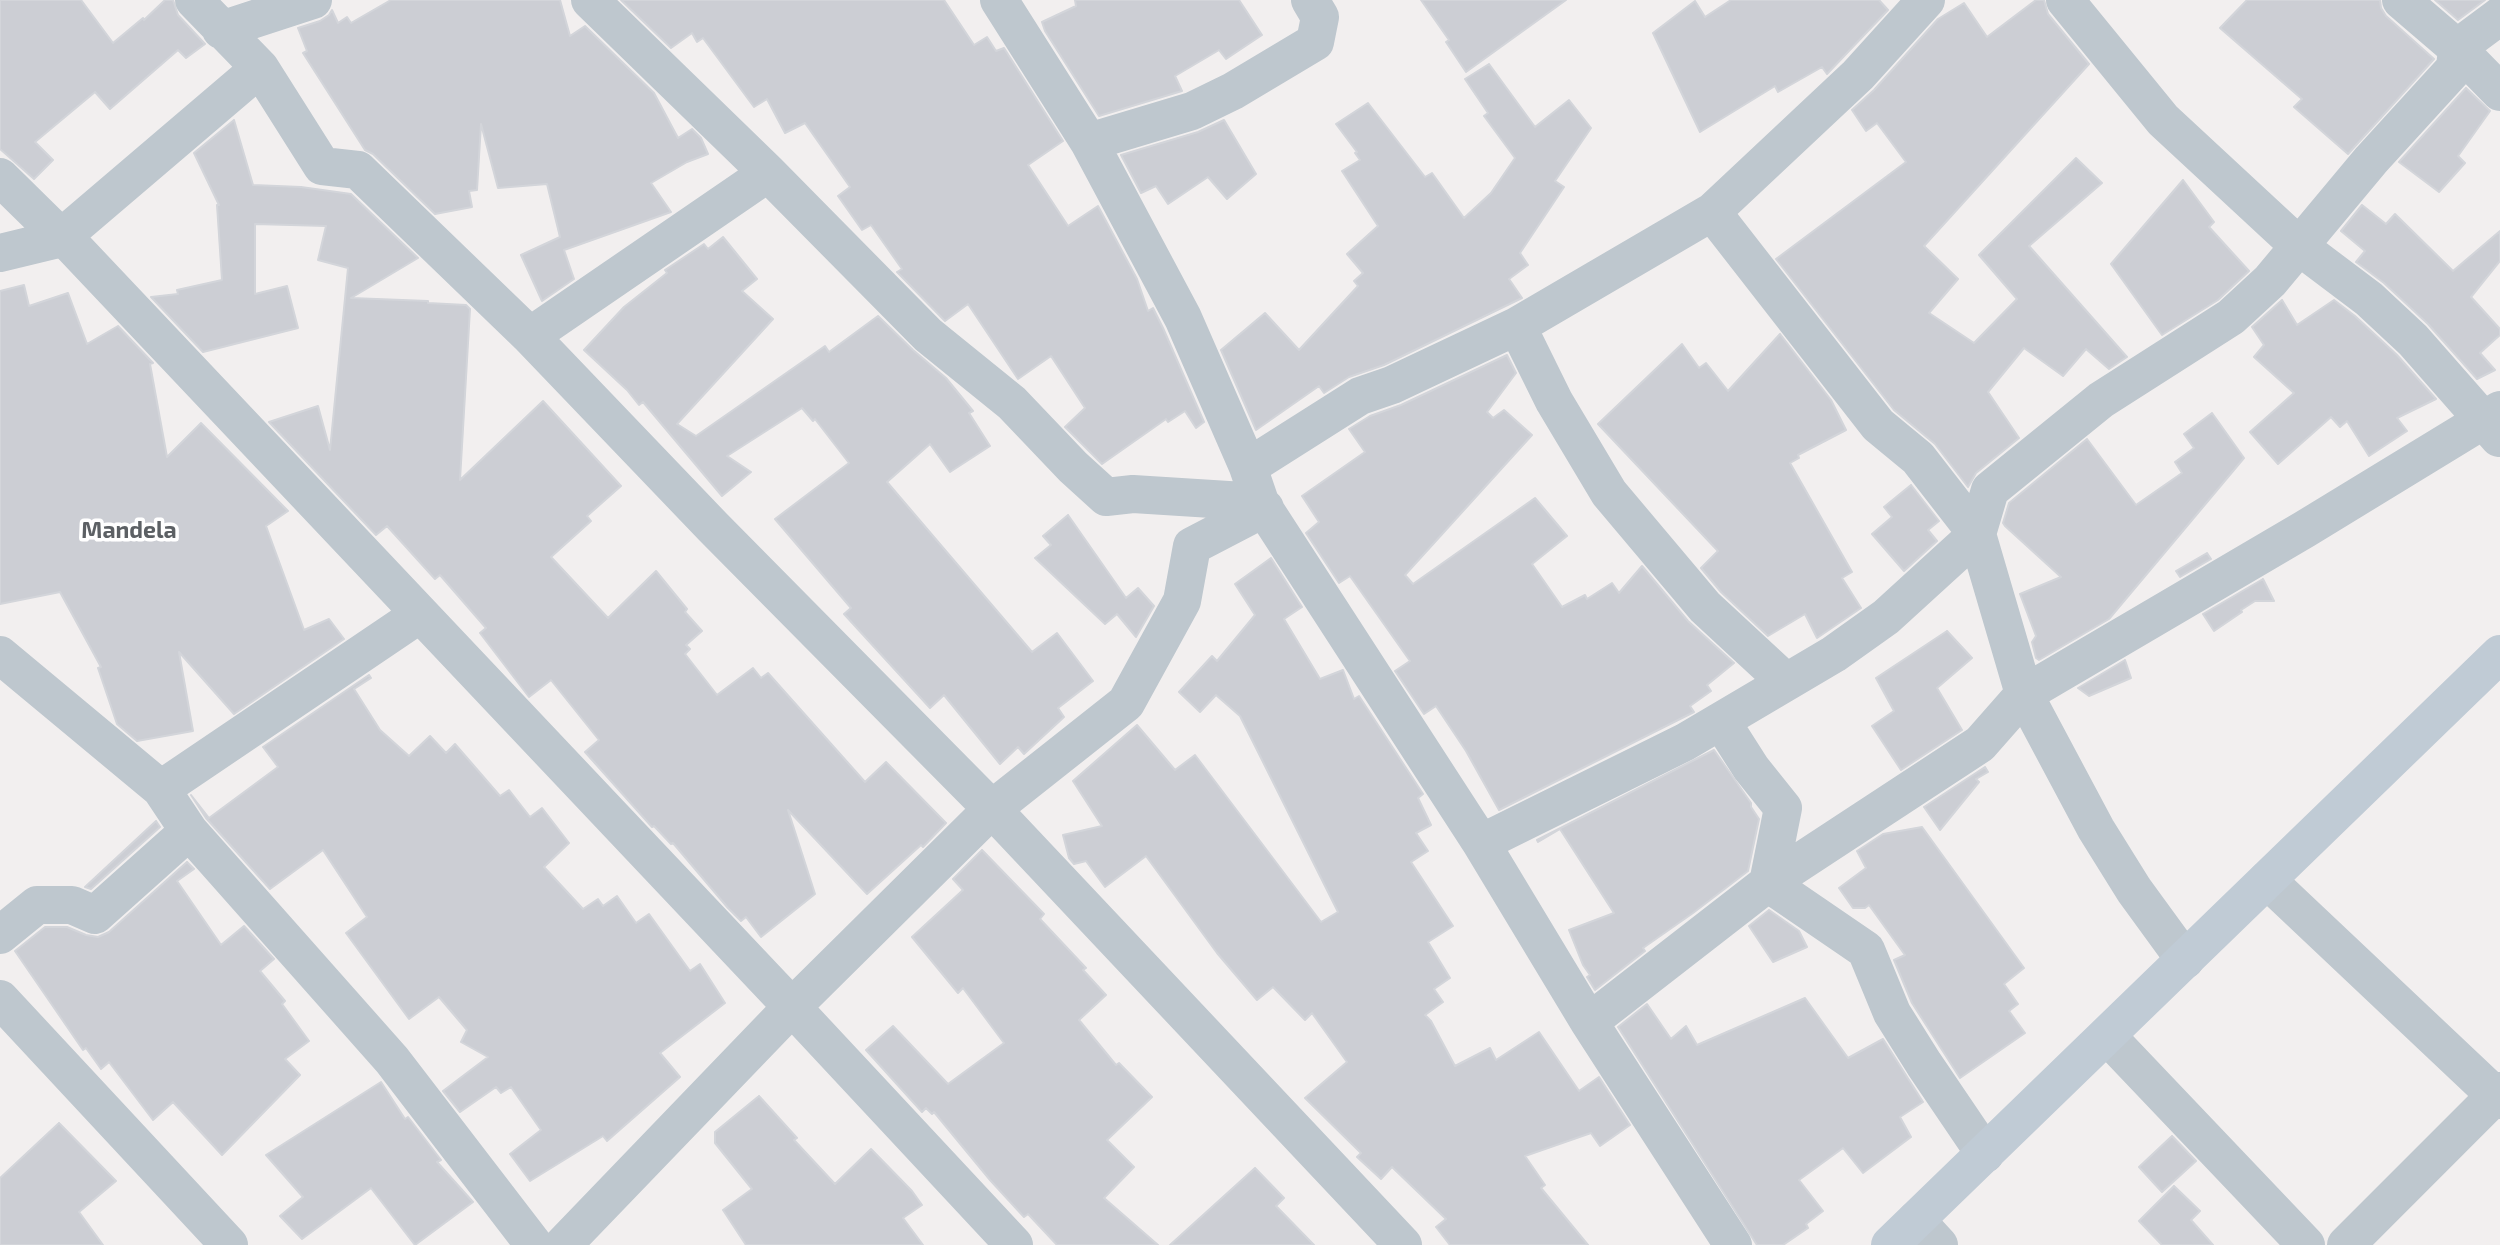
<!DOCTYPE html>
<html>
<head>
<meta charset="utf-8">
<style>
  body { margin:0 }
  canvas { display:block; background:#f2efef }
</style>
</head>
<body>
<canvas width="2500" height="1245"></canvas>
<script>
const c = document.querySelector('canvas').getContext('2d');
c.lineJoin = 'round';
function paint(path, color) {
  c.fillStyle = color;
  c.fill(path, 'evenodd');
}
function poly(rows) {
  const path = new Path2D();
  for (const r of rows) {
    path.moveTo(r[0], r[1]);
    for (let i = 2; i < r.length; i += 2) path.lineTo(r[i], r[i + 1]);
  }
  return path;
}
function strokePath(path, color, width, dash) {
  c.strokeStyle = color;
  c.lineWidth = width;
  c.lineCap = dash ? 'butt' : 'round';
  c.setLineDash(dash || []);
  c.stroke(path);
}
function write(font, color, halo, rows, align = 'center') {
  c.font = font + ' "Exo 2",sans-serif';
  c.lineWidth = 7;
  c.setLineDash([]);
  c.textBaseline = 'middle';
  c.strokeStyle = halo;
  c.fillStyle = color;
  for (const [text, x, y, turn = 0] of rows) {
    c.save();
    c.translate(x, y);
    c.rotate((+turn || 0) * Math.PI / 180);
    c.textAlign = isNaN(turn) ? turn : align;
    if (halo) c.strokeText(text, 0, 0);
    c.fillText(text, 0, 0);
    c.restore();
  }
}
const building = poly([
  [0,0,81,0,113,43,143,18,144,20,165,0,173,0,178,15,205,44,186,58,178,50,110,109,95,92,35,142,53,160,34,179,0,149,0,0],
  [391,0,560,0,570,36,585,26,654,93,678,138,692,129,701,138,708,154,687,162,651,183,671,212,564,250,574,279,542,301,521,255,560,237,547,184,498,188,481,124,477,190,469,191,472,207,435,214,373,154,365,150,303,53,307,51,298,28,320,21,329,15,332,10,338,23,347,17,351,23,391,0],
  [621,0,944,0,974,45,987,37,996,51,1004,48,1063,141,1028,165,1068,226,1098,206,1137,279,1148,311,1153,308,1163,328,1204,422,1196,428,1185,411,1168,422,1166,419,1102,464,1065,427,1085,408,1051,356,1018,379,968,304,945,321,943,319,897,272,902,269,871,225,862,230,838,196,850,187,805,123,785,133,767,99,754,107,703,38,697,42,692,33,671,48,621,0],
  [1075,0,1239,0,1262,35,1226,59,1219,50,1175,76,1182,91,1099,116,1045,31,1042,22,1076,6,1075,0],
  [1421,0,1566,0,1466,72,1446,42,1449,40,1421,0],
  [1731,0,1879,0,1888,10,1827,74,1822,67,1778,92,1775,86,1700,132,1653,33,1695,1,1705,17,1731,0],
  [2036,0,2044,0,2048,14,2089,64,1924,246,1958,279,1929,313,1974,343,2017,299,1979,255,2076,158,2102,183,2029,246,2127,357,2109,369,2086,349,2063,376,2024,348,1988,392,2019,438,1976,473,1968,487,1935,444,1894,410,1776,259,1906,162,1877,123,1866,131,1852,110,1874,90,1938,19,1964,3,1987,37,2036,0],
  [2247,0,2380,0,2381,8,2386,16,2434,59,2348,154,2294,107,2302,99,2220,28,2247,0],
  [2435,0,2485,0,2458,20,2435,0],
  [1489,64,1535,127,1569,100,1591,128,1555,181,1564,187,1520,253,1528,265,1509,279,1522,298,1384,365,1349,377,1324,393,1319,386,1256,430,1221,350,1265,313,1299,350,1358,286,1354,281,1363,273,1347,254,1378,226,1342,171,1360,160,1355,153,1357,152,1336,124,1368,103,1425,177,1432,173,1464,218,1491,193,1515,158,1484,116,1488,113,1465,79,1489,64],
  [2466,88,2490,111,2458,156,2465,163,2439,192,2399,162,2466,88],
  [234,120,253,185,301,187,351,194,418,258,351,298,428,301,428,303,466,305,470,309,460,480,543,401,621,486,587,516,591,521,551,557,608,618,656,571,687,609,685,612,702,631,686,645,690,649,685,654,717,695,753,668,761,678,768,673,865,782,886,762,946,823,923,847,921,845,867,894,788,810,815,894,761,937,746,917,741,921,728,908,673,843,671,844,654,826,652,827,585,752,599,740,551,680,529,697,480,633,486,628,440,575,435,579,387,526,376,535,269,422,318,406,330,450,348,268,318,260,326,226,255,224,255,294,287,286,298,328,203,352,151,297,178,294,177,290,222,280,217,205,219,205,194,153,234,120],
  [1224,120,1256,174,1227,199,1208,177,1168,204,1156,186,1141,193,1121,155,1198,132,1224,120],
  [2183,180,2214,222,2209,227,2249,271,2218,300,2162,335,2111,264,2183,180],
  [2362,205,2386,224,2395,214,2453,271,2500,231,2500,261,2471,297,2500,329,2500,335,2480,353,2495,370,2477,379,2428,324,2384,283,2356,262,2365,251,2341,231,2362,205],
  [723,237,757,279,742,291,773,319,677,424,696,436,825,346,829,352,878,316,913,350,946,378,973,411,969,413,990,446,950,472,930,444,887,482,1032,652,1057,633,1093,681,1058,708,1064,717,1024,754,1018,747,1000,764,944,695,930,708,844,614,851,608,775,519,849,463,815,419,813,421,802,408,727,456,751,472,722,496,643,402,639,405,627,390,584,350,624,307,667,273,665,270,704,244,708,249,723,237],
  [24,285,29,306,68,293,87,344,118,326,153,363,150,364,167,457,201,423,288,511,266,526,304,630,329,619,344,639,234,714,179,652,193,731,137,741,117,724,98,668,101,667,60,592,0,604,0,291,24,285],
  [2282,300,2297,325,2334,300,2355,316,2397,355,2436,399,2397,418,2407,431,2369,456,2347,421,2340,427,2331,417,2278,464,2250,432,2294,393,2254,357,2264,345,2252,327,2282,300],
  [1780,334,1831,400,1846,430,1798,455,1799,458,1790,463,1852,572,1842,578,1861,608,1817,638,1805,614,1768,636,1721,592,1701,568,1718,551,1598,424,1682,344,1699,368,1706,363,1728,391,1780,334],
  [1507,355,1516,373,1487,412,1493,418,1504,410,1532,435,1405,575,1413,584,1535,498,1567,536,1532,564,1562,607,1585,595,1587,599,1612,583,1619,593,1642,566,1688,621,1734,663,1707,685,1711,691,1690,706,1694,712,1499,810,1466,751,1436,706,1424,714,1395,671,1410,661,1350,576,1339,583,1306,533,1319,522,1302,496,1365,452,1349,429,1370,416,1401,405,1507,355],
  [2212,413,2244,458,2109,619,2039,660,2036,658,2032,642,2036,636,2020,594,2061,577,2005,526,2003,523,2009,503,2087,439,2136,505,2182,473,2175,462,2194,448,2184,434,2212,413],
  [1911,485,1939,521,1928,530,1937,541,1904,571,1872,534,1892,517,1884,507,1911,485],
  [1068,515,1126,598,1138,588,1154,606,1136,637,1117,614,1105,624,1035,558,1051,545,1043,536,1068,515],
  [2207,553,2211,559,2180,577,2176,571,2207,553],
  [1271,558,1302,607,1284,619,1320,679,1343,670,1354,699,1359,696,1423,794,1418,798,1431,825,1416,833,1428,851,1411,862,1453,926,1428,942,1450,978,1434,989,1443,1002,1425,1015,1431,1021,1455,1066,1490,1048,1496,1060,1539,1032,1579,1091,1599,1077,1630,1125,1600,1146,1591,1133,1525,1156,1545,1185,1541,1188,1588,1245,1450,1245,1436,1227,1446,1219,1392,1167,1381,1179,1357,1157,1361,1153,1305,1098,1347,1062,1312,1013,1305,1020,1273,987,1257,1000,1217,953,1146,856,1105,887,1086,861,1074,864,1069,858,1063,835,1102,826,1073,781,1137,725,1175,770,1195,755,1321,922,1338,912,1240,716,1216,695,1200,712,1179,692,1212,656,1217,661,1255,615,1235,584,1271,558],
  [2263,579,2274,601,2255,601,2241,610,2242,612,2214,631,2203,614,2263,579],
  [1947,631,1972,658,1937,688,1962,730,1901,770,1872,726,1894,711,1876,678,1947,631],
  [2125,660,2131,678,2089,696,2078,688,2125,660],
  [369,675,371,678,354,689,380,730,409,756,430,736,446,753,455,744,500,796,509,790,530,817,542,808,569,843,544,867,583,909,598,899,603,906,617,896,636,923,649,914,690,971,700,964,725,1003,660,1053,680,1077,607,1141,603,1136,530,1181,510,1154,541,1130,511,1087,501,1093,496,1087,460,1112,443,1091,488,1057,461,1042,467,1030,439,997,409,1019,346,933,367,917,323,850,270,889,206,818,191,795,209,818,278,767,263,747,369,675],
  [1714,750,1751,803,1751,807,1759,819,1748,871,1693,913,1643,948,1645,951,1595,990,1587,977,1590,975,1583,965,1569,930,1614,913,1560,829,1538,842,1537,840,1714,750],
  [1985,767,1988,772,1976,779,1979,782,1940,830,1924,807,1985,767],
  [156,821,160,827,91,889,85,887,156,821],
  [1922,827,2024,968,2004,984,2018,1004,2009,1011,2025,1033,1960,1078,1912,1003,1894,960,1905,955,1869,905,1865,908,1853,908,1839,888,1866,868,1857,851,1883,834,1922,827],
  [982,850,1044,914,1040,919,1086,968,1083,970,1106,995,1079,1020,1116,1065,1119,1063,1152,1097,1107,1140,1134,1167,1104,1198,1158,1245,1057,1245,1028,1214,1024,1217,990,1180,934,1112,932,1114,926,1108,922,1112,866,1050,893,1026,948,1084,1004,1043,963,988,958,993,912,937,963,890,953,879,982,850],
  [187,862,194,869,177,881,221,945,244,926,274,959,260,971,285,1001,282,1004,309,1041,285,1059,300,1075,222,1155,173,1102,153,1120,109,1062,101,1069,86,1048,83,1050,15,951,45,927,67,927,86,935,98,937,109,932,187,862],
  [1769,910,1799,931,1807,947,1773,962,1749,926,1769,910],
  [1805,998,1848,1058,1883,1039,1923,1102,1900,1117,1911,1137,1863,1173,1843,1148,1799,1180,1823,1211,1806,1224,1808,1228,1783,1245,1757,1245,1618,1027,1647,1004,1671,1039,1686,1026,1697,1045,1805,998],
  [381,1082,405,1119,408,1117,441,1160,437,1162,473,1202,415,1245,371,1188,302,1239,280,1216,303,1197,266,1155,381,1082],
  [759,1096,797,1138,794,1140,835,1184,871,1149,912,1191,922,1205,903,1218,923,1245,746,1245,723,1210,752,1189,715,1143,715,1132,759,1096],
  [59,1123,116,1181,79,1212,103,1245,0,1245,0,1178,59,1123],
  [2172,1136,2196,1161,2162,1192,2139,1167,2172,1136],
  [1255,1168,1284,1198,1276,1206,1314,1245,1170,1245,1255,1168],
  [2174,1186,2200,1211,2191,1220,2213,1245,2162,1245,2139,1221,2174,1186]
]);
paint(building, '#ccced4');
strokePath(building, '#d3d5da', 2);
strokePath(poly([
  [194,0,260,68,322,166,358,170,530,336,713,527,992,809,1403,1245],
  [590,0,768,173,928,335,1012,403,1073,467,1106,497,1133,494,1260,502],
  [999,0,1089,142,1183,318,1248,467,1260,502,1481,843,1589,1022,1733,1245],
  [2065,0,2163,120,2300,247,2369,299,2413,340,2499,438],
  [2401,0,2457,48,2500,92],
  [221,30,313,0],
  [1089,142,1192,111,1233,91,1315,42,1320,17,1310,0],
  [0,177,62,238,63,236,792,1007,1014,1245],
  [1712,212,1878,425,1918,458,1977,534,2024,694,2096,829,2134,890,2185,960],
  [63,236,260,68],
  [0,253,62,238],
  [1517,326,1554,401,1609,493,1705,607,1786,682],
  [530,336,768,173],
  [1248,467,1360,396,1392,385,1517,326,1712,212,1858,75,1926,0],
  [0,655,161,789,189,831,392,1060,534,1245],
  [1721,721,1751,768,1783,808,1768,883,1866,950,1892,1013,1924,1064,1985,1154],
  [161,789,420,614],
  [1481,843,1685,742,1834,654,1886,617,1977,534,1990,490,2101,400,2231,317,2270,281,2371,160,2455,68,2457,48,2500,16],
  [2267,880,2500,1100],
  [0,935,37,905,72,905,95,915,189,831],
  [0,999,229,1245],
  [1589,1022,1768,883,1980,744,2024,694,2305,529,2500,410],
  [2107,1036,2306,1245],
  [1916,1220,1939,1245],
  [563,1245,792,1007,992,809,1126,703,1182,601,1192,546,1265,508],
  [2346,1245,2500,1091]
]), '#bec7ce', 38);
strokePath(poly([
  [1890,1245,2500,654]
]), '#c0cbd5', 38);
write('bold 23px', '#5c6064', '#fff', [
  ["Mandela",129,530]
]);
</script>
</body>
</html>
